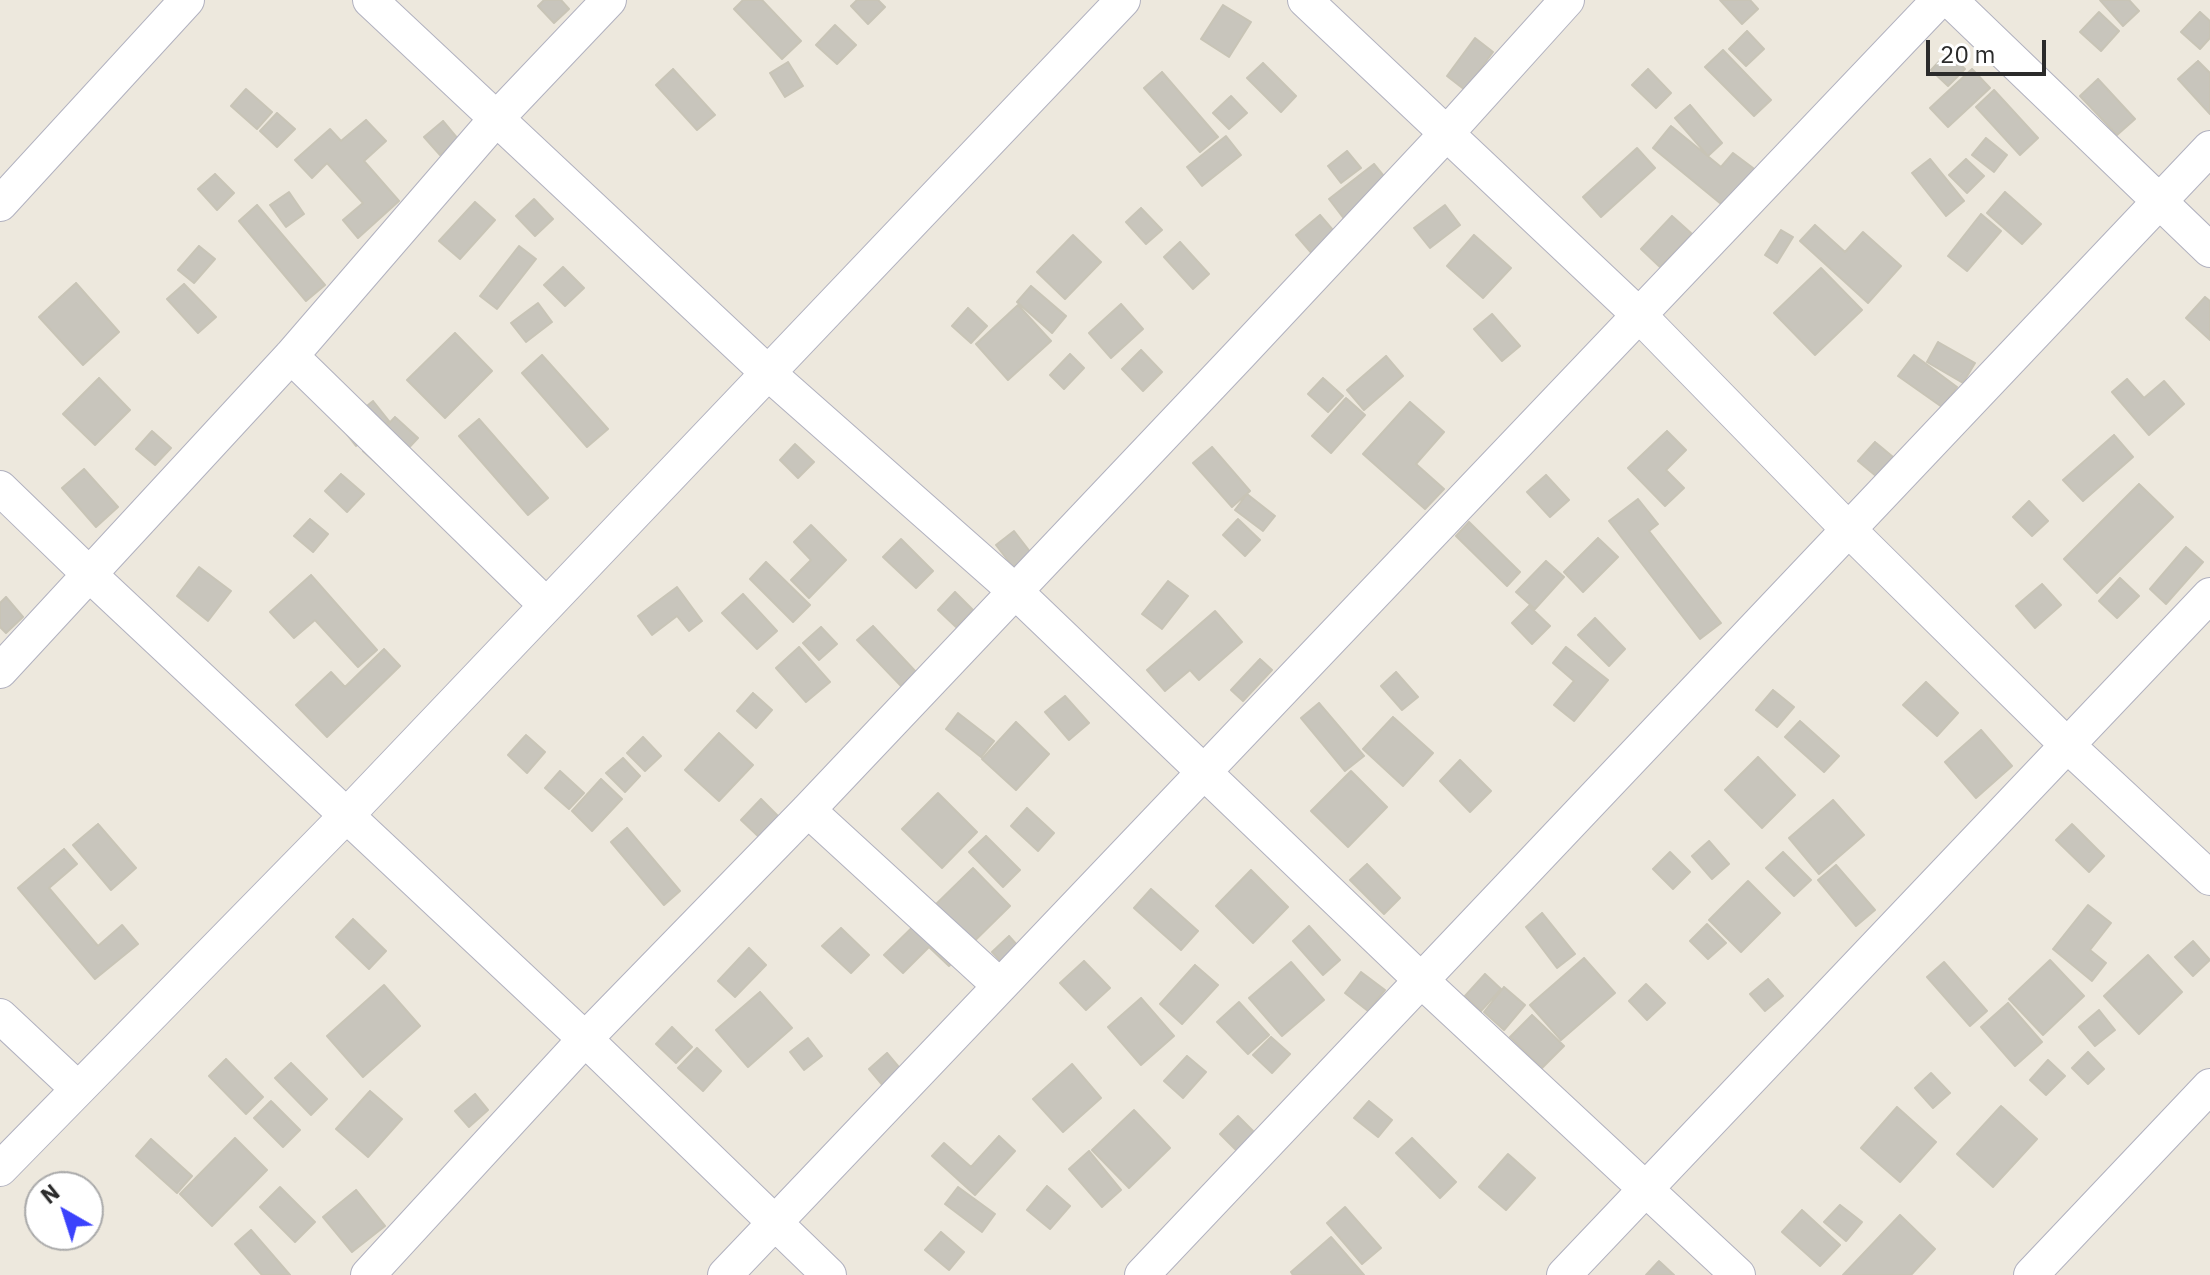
<!DOCTYPE html>
<html>
<head>
<meta charset="utf-8">
<style>
  body { margin:0 }
  #map { position:relative; width:2210px; height:1275px; overflow:hidden; background:#ede8dd; font-family:"IBM Plex Sans",sans-serif }
  canvas { display:block }
  .north { position:absolute; left:24px; top:1171px; width:80px; height:80px; box-sizing:border-box; background:#fff; border:2px solid #aaa; border-radius:50%; rotate:321deg; font-size:22px; font-weight:700; line-height:32px; text-align:center; color:#2b2b2b }
  .north::after { content:''; display:block; margin:auto; width:28px; height:36px; background:#3b42fc; clip-path:polygon(50% 0,100% 100%,50% 72%,0 100%) }
  .scale { position:absolute; left:1926px; top:40px; width:120px; height:36px; box-sizing:border-box; border:4px solid #2b2b2b; border-top:0; padding-left:10px; font-size:24px; line-height:28px; white-space:nowrap; color:#2b2b2b; -webkit-text-stroke:6px #fff; paint-order:stroke }
</style>
</head>
<body>
<div id="map">
<canvas width="2210" height="1275"></canvas>
<div class="north">N</div>
<div class="scale">20 m</div>
</div>
<script>
const c = document.querySelector('canvas').getContext('2d');
c.lineJoin = 'round';
function paint(path, color) {
  c.fillStyle = color;
  c.fill(path, 'evenodd');
}
function poly(rows) {
  const path = new Path2D();
  for (const r of rows) {
    path.moveTo(r[0], r[1]);
    for (let i = 2; i < r.length; i += 2) path.lineTo(r[i], r[i + 1]);
  }
  return path;
}
function strokePath(path, color, width, dash) {
  c.strokeStyle = color;
  c.lineWidth = width;
  c.lineCap = dash ? 'butt' : 'round';
  c.setLineDash(dash || []);
  c.stroke(path);
}
const building = poly([
  [544,0,561,0,569,9,554,23,538,6,544,0],
  [743,0,762,0,801,41,782,59,734,9,743,0],
  [857,0,878,0,885,7,868,24,851,6,857,0],
  [1720,0,1750,0,1758,9,1742,24,1720,0],
  [2100,0,2129,0,2139,11,2123,26,2100,0],
  [1223,5,1251,22,1229,57,1201,39,1223,5],
  [2099,12,2119,31,2101,51,2080,32,2099,12],
  [2200,12,2210,21,2210,38,2200,49,2181,32,2200,12],
  [835,25,856,45,837,64,816,45,835,25],
  [1747,31,1764,49,1746,66,1729,49,1747,31],
  [1475,38,1493,52,1465,90,1447,76,1475,38],
  [1723,50,1771,100,1754,116,1705,67,1723,50],
  [1948,52,1965,69,1948,86,1931,70,1948,52],
  [2198,61,2210,73,2210,114,2178,79,2198,61],
  [788,62,803,86,785,97,770,73,788,62],
  [1263,63,1296,96,1281,112,1247,78,1263,63],
  [673,69,715,115,697,130,656,85,673,69],
  [1648,69,1671,93,1656,108,1632,85,1648,69],
  [1972,69,1990,88,1948,127,1930,108,1972,69],
  [1162,72,1218,137,1200,152,1144,88,1162,72],
  [2098,79,2135,119,2117,135,2080,96,2098,79],
  [246,89,272,112,257,129,231,106,246,89],
  [1994,90,2038,138,2020,155,1976,107,1994,90],
  [1231,96,1247,113,1229,129,1213,113,1231,96],
  [1690,105,1722,143,1708,156,1675,118,1690,105],
  [277,113,295,129,277,147,260,131,277,113],
  [366,120,386,141,364,161,399,201,358,238,343,220,363,203,327,163,312,178,295,160,330,129,341,141,366,120],
  [443,121,458,139,440,155,424,137,443,121],
  [1671,126,1721,167,1733,153,1757,171,1726,208,1653,148,1671,126],
  [1226,136,1241,155,1202,186,1187,167,1226,136],
  [1986,138,2007,155,1994,172,1972,155,1986,138],
  [1637,148,1655,168,1601,217,1583,197,1637,148],
  [1347,151,1361,168,1341,183,1328,166,1347,151],
  [1930,159,1964,201,1946,216,1912,173,1930,159],
  [1966,159,1984,176,1967,193,1949,175,1966,159],
  [1374,164,1391,185,1345,220,1329,199,1374,164],
  [215,174,234,193,217,210,198,189,215,174],
  [289,192,304,214,286,227,270,205,289,192],
  [2005,192,2041,224,2022,244,1987,213,2005,192],
  [534,199,553,219,535,236,516,216,534,199],
  [475,202,495,220,460,259,439,241,475,202],
  [257,205,325,285,306,301,239,221,257,205],
  [1445,205,1460,225,1430,248,1414,228,1445,205],
  [1141,208,1162,230,1146,244,1126,222,1141,208],
  [1981,214,2001,231,1967,271,1948,256,1981,214],
  [1320,215,1338,236,1314,256,1296,235,1320,215],
  [1672,216,1692,234,1660,267,1641,249,1672,216],
  [1815,225,1845,252,1863,232,1901,266,1868,303,1800,241,1815,225],
  [1781,230,1793,237,1777,263,1765,255,1781,230],
  [1073,235,1101,262,1065,299,1037,272,1073,235],
  [1474,235,1511,268,1483,298,1447,266,1474,235],
  [1180,242,1209,274,1193,289,1164,257,1180,242],
  [199,246,215,259,194,283,178,270,199,246],
  [519,246,536,259,497,309,480,296,519,246],
  [563,267,584,288,565,306,544,285,563,267],
  [1821,268,1862,310,1815,355,1774,313,1821,268],
  [76,283,119,332,83,365,39,317,76,283],
  [184,284,216,317,198,333,167,299,184,284],
  [1031,286,1066,316,1052,333,1017,302,1031,286],
  [2205,297,2210,301,2210,340,2186,318,2205,297],
  [538,303,552,322,526,342,511,323,538,303],
  [1121,304,1143,329,1111,358,1089,333,1121,304],
  [1018,305,1051,341,1008,380,976,344,1018,305],
  [968,308,987,326,971,343,952,326,968,308],
  [1492,314,1520,346,1502,361,1474,329,1492,314],
  [455,333,492,371,445,418,407,380,455,333],
  [1938,342,1975,363,1963,383,1927,362,1938,342],
  [1141,350,1162,372,1143,391,1122,369,1141,350],
  [1070,354,1084,368,1064,389,1050,375,1070,354],
  [542,355,608,429,587,447,522,373,542,355],
  [1914,355,1957,387,1942,407,1898,376,1914,355],
  [1386,356,1403,376,1364,410,1347,390,1386,356],
  [99,378,130,410,95,445,63,414,99,378],
  [1323,378,1343,396,1328,412,1308,394,1323,378],
  [2127,379,2144,398,2164,381,2184,404,2149,435,2112,392,2127,379],
  [1346,398,1365,415,1331,453,1312,436,1346,398],
  [373,401,389,421,356,446,341,427,373,401],
  [1410,402,1444,432,1416,464,1444,489,1425,509,1363,454,1410,402],
  [395,417,418,438,386,472,363,451,395,417],
  [479,419,548,498,528,515,459,436,479,419],
  [152,431,171,448,155,465,136,449,152,431],
  [1667,431,1686,450,1666,470,1684,488,1665,506,1628,468,1667,431],
  [2114,435,2133,457,2083,501,2063,480,2114,435],
  [1875,442,1893,457,1876,476,1858,461,1875,442],
  [795,444,814,462,798,478,780,460,795,444],
  [1212,447,1250,491,1232,507,1193,463,1212,447],
  [84,469,118,507,96,527,62,488,84,469],
  [341,474,364,494,347,512,325,491,341,474],
  [1546,475,1569,500,1550,517,1527,492,1546,475],
  [2139,484,2173,517,2097,593,2064,559,2139,484],
  [1247,494,1275,516,1263,531,1235,510,1247,494],
  [1638,499,1658,524,1649,531,1721,623,1700,639,1609,521,1638,499],
  [2029,501,2048,521,2032,536,2013,517,2029,501],
  [310,519,328,534,313,552,294,536,310,519],
  [1238,519,1260,540,1245,556,1223,535,1238,519],
  [1469,522,1520,572,1507,586,1456,536,1469,522],
  [811,525,846,560,809,598,791,580,811,560,794,542,811,525],
  [1014,531,1031,553,1013,567,996,545,1014,531],
  [1598,538,1618,557,1583,592,1564,572,1598,538],
  [901,539,933,571,916,588,883,557,901,539],
  [2186,547,2203,562,2166,604,2150,589,2186,547],
  [1546,561,1564,577,1535,609,1516,592,1546,561],
  [766,562,810,605,793,622,750,579,766,562],
  [199,567,231,591,208,621,177,596,199,567],
  [311,575,377,650,358,667,315,620,294,638,270,612,311,575],
  [2120,578,2139,596,2117,618,2099,601,2120,578],
  [1168,581,1188,596,1162,629,1142,614,1168,581],
  [2042,584,2061,605,2035,628,2016,606,2042,584],
  [677,587,702,621,689,631,677,616,652,635,638,616,677,587],
  [955,592,973,610,956,627,938,610,955,592],
  [743,594,777,631,757,649,722,613,743,594],
  [6,597,23,617,6,633,0,627,0,603,6,597],
  [1529,606,1550,626,1532,644,1512,623,1529,606],
  [1215,611,1242,642,1199,680,1190,670,1165,691,1147,670,1215,611],
  [1595,618,1625,649,1609,666,1578,635,1595,618],
  [873,626,916,672,901,686,857,640,873,626],
  [821,627,837,644,819,660,803,643,821,627],
  [799,647,830,682,806,702,776,668,799,647],
  [1566,647,1608,680,1574,721,1554,705,1574,681,1553,663,1566,647],
  [384,649,400,666,327,737,296,705,331,672,345,687,384,649],
  [1260,659,1272,670,1243,701,1231,690,1260,659],
  [1396,672,1418,697,1402,710,1381,686,1396,672],
  [1926,682,1958,713,1937,736,1903,705,1926,682],
  [1773,690,1794,707,1777,727,1756,710,1773,690],
  [753,693,772,710,756,728,737,711,753,693],
  [1065,696,1089,723,1069,740,1045,712,1065,696],
  [1319,703,1364,756,1345,771,1301,718,1319,703],
  [958,713,994,741,981,757,946,729,958,713],
  [1393,717,1433,753,1403,786,1363,749,1393,717],
  [1800,721,1839,756,1824,772,1785,737,1800,721],
  [1016,722,1049,754,1016,790,982,759,1016,722],
  [1981,730,2012,766,1976,798,1945,762,1981,730],
  [719,733,753,765,719,801,685,770,719,733],
  [526,735,545,752,527,773,508,755,526,735],
  [643,737,661,756,645,771,627,753,643,737],
  [1758,757,1795,795,1762,828,1725,790,1758,757],
  [623,758,640,776,625,792,606,773,623,758],
  [1460,760,1491,791,1470,812,1440,781,1460,760],
  [560,771,584,793,569,809,545,788,560,771],
  [1351,771,1387,807,1348,847,1311,811,1351,771],
  [601,779,622,799,592,831,572,811,601,779],
  [938,793,977,832,942,868,902,829,938,793],
  [761,799,779,817,759,837,741,820,761,799],
  [1833,800,1864,835,1819,874,1789,838,1833,800],
  [1027,808,1054,833,1038,851,1011,826,1027,808],
  [98,824,136,868,111,890,73,845,98,824],
  [2072,824,2104,856,2089,872,2056,840,2072,824],
  [627,828,680,891,664,905,611,842,627,828],
  [986,836,1020,870,1003,887,969,852,986,836],
  [1709,841,1729,864,1712,879,1692,856,1709,841],
  [64,849,77,864,49,888,98,946,122,925,138,944,95,979,18,888,64,849],
  [1670,852,1690,872,1673,889,1653,869,1670,852],
  [1783,852,1811,880,1794,896,1766,868,1783,852],
  [1367,864,1400,898,1384,914,1350,880,1367,864],
  [1836,865,1875,910,1856,926,1818,880,1836,865],
  [973,868,1010,906,949,966,929,947,903,973,884,955,973,868],
  [1251,870,1288,907,1253,943,1216,906,1251,870],
  [1748,881,1780,913,1741,952,1709,920,1748,881],
  [1151,889,1198,931,1181,950,1134,908,1151,889],
  [2088,905,2111,923,2090,950,2106,963,2092,981,2053,949,2088,905],
  [1542,913,1575,954,1557,968,1526,927,1542,913],
  [353,919,386,951,369,969,336,937,353,919],
  [1707,924,1726,943,1708,959,1690,941,1707,924],
  [1309,926,1340,960,1323,975,1293,941,1309,926],
  [841,928,869,955,851,973,822,946,841,928],
  [1009,936,1026,955,1009,970,992,952,1009,936],
  [2193,941,2210,960,2193,976,2175,957,2193,941],
  [749,948,766,965,735,997,718,981,749,948],
  [2148,955,2182,992,2139,1034,2104,996,2148,955],
  [1584,958,1615,993,1561,1040,1530,1005,1584,958],
  [2050,960,2084,996,2043,1035,2009,999,2050,960],
  [1084,961,1110,988,1086,1010,1060,983,1084,961],
  [1291,962,1324,1000,1282,1036,1249,998,1291,962],
  [1944,962,1987,1011,1970,1026,1927,977,1944,962],
  [1195,965,1218,985,1182,1024,1160,1004,1195,965],
  [1361,972,1385,990,1368,1011,1345,993,1361,972],
  [1485,974,1501,989,1481,1011,1465,996,1485,974],
  [1768,979,1783,996,1765,1011,1750,994,1768,979],
  [1646,984,1665,1003,1647,1020,1629,1001,1646,984],
  [384,985,420,1026,363,1077,327,1036,384,985],
  [1504,987,1525,1005,1504,1030,1484,1012,1504,987],
  [760,992,792,1028,748,1067,716,1030,760,992],
  [1141,998,1174,1036,1141,1065,1108,1027,1141,998],
  [1239,1002,1269,1035,1248,1054,1217,1022,1239,1002],
  [2008,1003,2042,1042,2015,1066,1981,1027,2008,1003],
  [2099,1010,2115,1030,2095,1046,2079,1027,2099,1010],
  [1532,1015,1564,1046,1542,1068,1510,1037,1532,1015],
  [672,1027,692,1047,676,1063,656,1044,672,1027],
  [1271,1037,1290,1054,1272,1073,1253,1055,1271,1037],
  [808,1038,822,1056,804,1070,790,1052,808,1038],
  [697,1048,721,1071,703,1091,678,1068,697,1048],
  [2088,1052,2104,1069,2088,1084,2072,1068,2088,1052],
  [887,1053,903,1072,885,1088,869,1069,887,1053],
  [1187,1056,1206,1072,1183,1098,1164,1081,1187,1056],
  [226,1059,263,1097,246,1114,209,1076,226,1059],
  [2048,1060,2065,1076,2046,1095,2030,1080,2048,1060],
  [291,1063,327,1099,311,1115,275,1078,291,1063],
  [1072,1064,1101,1098,1063,1132,1033,1099,1072,1064],
  [1931,1073,1950,1093,1933,1108,1915,1088,1931,1073],
  [370,1091,402,1119,368,1157,336,1129,370,1091],
  [475,1094,488,1110,469,1127,455,1111,475,1094],
  [271,1101,300,1130,283,1147,254,1118,271,1101],
  [1369,1101,1392,1120,1378,1137,1354,1118,1369,1101],
  [2001,1106,2037,1139,1993,1187,1957,1154,2001,1106],
  [1897,1107,1936,1142,1900,1182,1861,1148,1897,1107],
  [1134,1110,1170,1148,1129,1188,1092,1150,1134,1110],
  [1238,1116,1255,1133,1237,1151,1220,1134,1238,1116],
  [999,1136,1015,1151,975,1195,932,1156,944,1143,971,1167,999,1136],
  [235,1138,267,1170,212,1226,180,1194,235,1138],
  [1412,1138,1456,1182,1440,1198,1396,1153,1412,1138],
  [151,1139,192,1176,177,1193,136,1156,151,1139],
  [1089,1151,1121,1190,1102,1207,1069,1169,1089,1151],
  [1508,1154,1535,1178,1506,1210,1479,1187,1508,1154],
  [1047,1186,1070,1206,1050,1229,1027,1210,1047,1186],
  [280,1187,315,1222,295,1242,260,1207,280,1187],
  [958,1187,995,1214,982,1232,945,1204,958,1187],
  [356,1190,385,1226,352,1252,323,1217,356,1190],
  [1840,1205,1862,1222,1846,1241,1824,1222,1840,1205],
  [1345,1207,1381,1248,1362,1264,1327,1223,1345,1207],
  [1802,1210,1840,1245,1820,1266,1782,1232,1802,1210],
  [1900,1215,1935,1249,1911,1275,1843,1275,1900,1215],
  [251,1230,290,1275,262,1275,235,1244,251,1230],
  [941,1232,964,1252,949,1270,925,1250,941,1232],
  [1331,1237,1364,1275,1293,1275,1291,1272,1331,1237],
  [1659,1261,1674,1275,1646,1275,1659,1261]
]);
paint(building, '#c8c5bc');
strokePath(building, '#c8c4b6', 2);
const minor = poly([
  [370,0,767,372,1016,592,1423,982,1738,1275],
  [1305,0,1639,315,1849,530,2067,745,2210,878],
  [1950,0,2210,250],
  [0,204,187,0],
  [291,356,546,605],
  [0,488,90,575,585,1039,829,1275],
  [0,671,291,356,495,120,609,0],
  [808,810,1000,986],
  [0,1016,78,1089],
  [0,1169,348,814,1123,0],
  [368,1275,585,1039,808,810,1240,354,1447,133,1567,0],
  [725,1275,1939,0],
  [1142,1275,2210,148],
  [1564,1275,2210,595],
  [2031,1275,2210,1086]
]);
strokePath(minor, '#b1b1bf', 36);
strokePath(minor, '#fff', 34);
</script>
</body>
</html>
